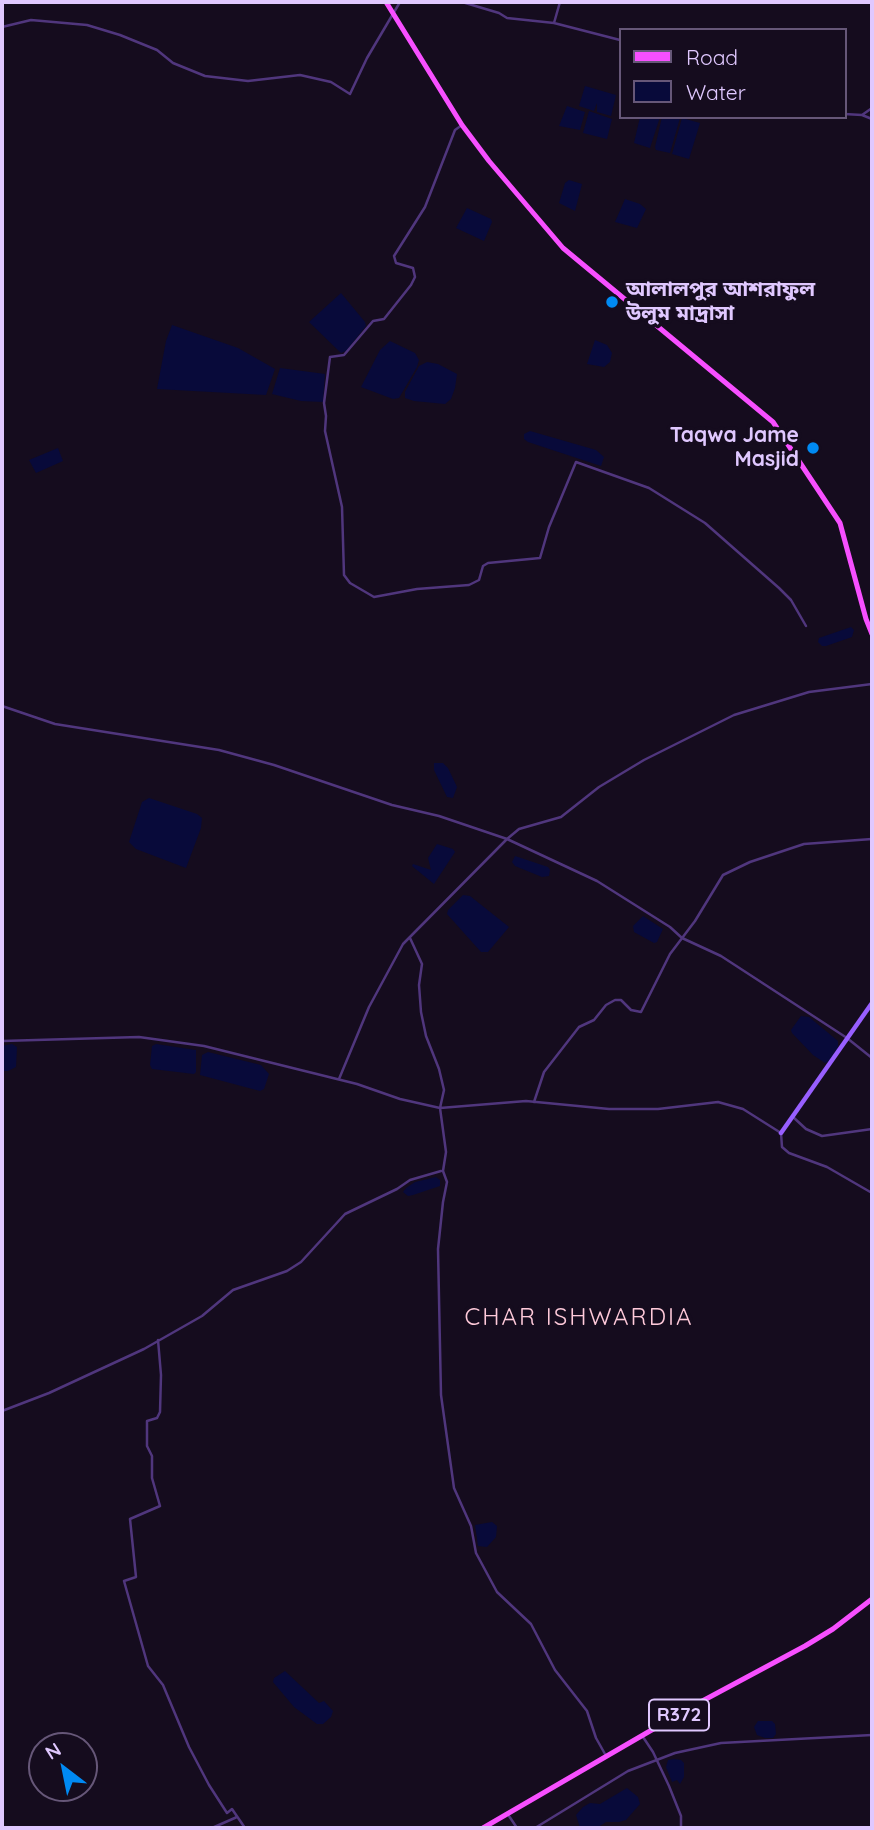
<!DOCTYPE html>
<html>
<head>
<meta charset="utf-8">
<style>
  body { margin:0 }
  #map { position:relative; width:874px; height:1830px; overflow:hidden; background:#150c1e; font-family:Quicksand,sans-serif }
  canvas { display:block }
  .frame { position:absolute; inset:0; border:4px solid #e0c8ff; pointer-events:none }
  .legend { position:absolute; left:619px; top:28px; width:228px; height:91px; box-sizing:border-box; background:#150c1e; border:2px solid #665778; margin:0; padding:9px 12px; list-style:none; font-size:21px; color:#e0c8ff }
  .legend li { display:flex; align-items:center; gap:14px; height:35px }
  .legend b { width:35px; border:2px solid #665778 }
  .north { position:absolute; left:28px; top:1732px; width:70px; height:70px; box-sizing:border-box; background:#150c1e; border:2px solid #665778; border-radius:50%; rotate:328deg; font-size:19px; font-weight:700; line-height:28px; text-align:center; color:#e0c8ff }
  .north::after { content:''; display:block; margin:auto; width:24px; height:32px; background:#008af3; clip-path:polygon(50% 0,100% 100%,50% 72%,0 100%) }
</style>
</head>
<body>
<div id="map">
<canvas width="874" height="1830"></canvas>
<div class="frame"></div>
<ul class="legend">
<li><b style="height:9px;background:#f74fff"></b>Road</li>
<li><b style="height:19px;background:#080a3a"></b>Water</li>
</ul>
<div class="north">N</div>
</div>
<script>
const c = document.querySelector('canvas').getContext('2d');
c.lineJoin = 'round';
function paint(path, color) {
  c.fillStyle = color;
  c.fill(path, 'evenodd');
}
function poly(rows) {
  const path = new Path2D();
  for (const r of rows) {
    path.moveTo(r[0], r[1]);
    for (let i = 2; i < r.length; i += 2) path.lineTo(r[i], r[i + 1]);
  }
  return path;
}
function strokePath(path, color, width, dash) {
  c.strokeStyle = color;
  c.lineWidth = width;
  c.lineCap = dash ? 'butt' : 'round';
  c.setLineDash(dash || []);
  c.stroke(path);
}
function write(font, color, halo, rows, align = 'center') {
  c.font = font + ' Quicksand,"Noto Sans Bengali",sans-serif';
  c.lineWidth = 7;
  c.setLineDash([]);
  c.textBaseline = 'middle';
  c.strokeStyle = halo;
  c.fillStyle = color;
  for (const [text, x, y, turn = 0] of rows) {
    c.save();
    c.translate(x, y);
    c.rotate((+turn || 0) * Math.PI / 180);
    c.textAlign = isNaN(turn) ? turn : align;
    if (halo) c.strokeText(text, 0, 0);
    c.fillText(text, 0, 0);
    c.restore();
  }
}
paint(poly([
  [585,86,616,95,611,116,597,112,597,103,594,111,579,106],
  [567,106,585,112,580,130,559,126],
  [589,111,612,119,607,139,583,133],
  [640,117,660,117,650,148,634,143],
  [662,117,680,118,670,153,656,150,655,147],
  [682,118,700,123,689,159,672,154],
  [569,180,582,184,575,211,559,203,565,183],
  [625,199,640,204,646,209,637,228,615,222],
  [467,208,491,219,492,222,484,241,456,228],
  [341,293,365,322,366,326,346,351,341,353,309,322],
  [172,325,238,348,275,369,266,395,157,389,166,341],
  [595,340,607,345,612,353,610,362,604,367,587,364],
  [390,341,415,353,419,360,417,367,399,398,393,399,361,387,380,350],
  [427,362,438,364,457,374,455,388,451,399,445,404,414,401,405,398,405,392,419,366],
  [280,368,325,374,323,402,301,401,272,394],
  [530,431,596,450,604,457,601,466,528,442,524,439,524,434],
  [58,448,63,461,36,473,29,460],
  [851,627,854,630,852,637,826,646,822,646,818,642,819,638],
  [434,763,443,763,448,768,457,787,453,798,447,797,434,770],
  [149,798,197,814,202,818,201,828,186,868,136,849,129,842,142,802],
  [437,844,453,849,455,852,434,884,412,866,413,864,431,870,428,858],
  [515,856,548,867,550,870,549,876,542,877,515,866,512,862],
  [463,895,470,896,509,927,488,952,481,952,447,914,448,910],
  [643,916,663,929,657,942,654,943,634,932,633,926],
  [801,1016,809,1017,838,1041,838,1048,828,1062,825,1063,813,1055,792,1033,791,1030],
  [12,1044,17,1047,16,1067,8,1071,2,1071,2,1046],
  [156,1044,196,1050,196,1072,194,1074,152,1069,150,1065,152,1046],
  [208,1052,261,1065,269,1074,264,1089,260,1091,200,1075,202,1055],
  [436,1177,440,1180,440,1186,413,1195,408,1196,403,1192,406,1188,415,1182],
  [492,1522,497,1526,496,1537,487,1547,478,1546,475,1525],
  [285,1671,319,1703,324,1701,333,1711,331,1717,323,1724,317,1724,294,1707,273,1682,274,1678],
  [758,1721,772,1721,775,1724,776,1734,773,1738,765,1738,757,1735,754,1727],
  [674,1759,681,1760,684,1763,684,1777,680,1784,677,1780,672,1782,666,1767,668,1760],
  [627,1788,638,1797,640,1804,626,1820,619,1822,606,1822,597,1828,580,1828,576,1815,583,1807,590,1803,600,1804]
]), '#080a3a');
strokePath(poly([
  [462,2,499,13,507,18,554,23,620,40],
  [554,23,560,2],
  [2,27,31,20,87,25,120,35,157,50,173,63,205,76,248,81,300,75,331,82,350,94,367,58,400,2],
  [844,114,862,115,872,119],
  [862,115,872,108],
  [462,125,455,130,425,207,394,256,396,263,413,268,415,277,411,285,384,319,373,321,344,355,330,357,324,403,326,416,325,431,342,507,344,575,350,583,374,597,417,589,469,585,479,580,483,566,488,563,540,558,549,527,576,462,649,488,705,523,779,588,791,600,806,626],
  [2,706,55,724,219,750,274,765,392,805,439,816,507,839,597,881,670,927,682,938,721,956,847,1038,872,1058],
  [410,938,422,964,419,985,421,1012,426,1036,439,1069,444,1090,440,1108,446,1152,443,1171,447,1182,443,1202,438,1249,441,1395,454,1488,471,1526,476,1553,497,1592,531,1624,555,1670,587,1711,596,1738,605,1754],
  [2,1041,139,1037,204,1046,357,1084,400,1099,440,1108,526,1101,609,1109,658,1109,718,1102,743,1109,781,1133,782,1147,789,1153,827,1167,872,1193],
  [339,1079,369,1007,403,944,507,839,519,829,561,817,599,787,644,760,734,715,809,692,872,684],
  [534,1102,544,1072,579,1027,594,1020,606,1005,615,1000,621,1000,631,1010,641,1012,670,954,695,921,723,875,750,862,804,844,872,839],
  [793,1117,806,1129,822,1136,872,1129],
  [158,1340,161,1375,160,1412,157,1418,147,1421,147,1446,152,1456,152,1478,160,1506,130,1519,136,1577,124,1581,148,1666,163,1685,189,1747,209,1785,227,1813,232,1809,245,1828],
  [2,1411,49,1393,144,1349,202,1316,233,1290,287,1271,301,1262,345,1214,397,1189,410,1180,441,1171],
  [643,1737,653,1752,669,1786,681,1816,681,1828],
  [507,1813,517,1828],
  [212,1828,237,1817],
  [535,1828,628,1771,675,1753,721,1743,872,1735]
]), '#50367d', 2.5);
strokePath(poly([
  [781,1133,872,1003]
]), '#985fff', 4.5);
strokePath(poly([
  [386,2,462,125,489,161,563,248,773,422,840,523,866,619,872,634],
  [483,1828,693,1706,805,1646,833,1629,872,1599]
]), '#f74fff', 5);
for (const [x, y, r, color] of [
  [612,302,7,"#008af3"],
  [813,448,7,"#008af3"]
]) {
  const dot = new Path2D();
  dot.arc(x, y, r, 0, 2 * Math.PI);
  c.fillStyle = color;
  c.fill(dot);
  strokePath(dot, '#150c1e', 2.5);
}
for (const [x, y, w] of [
  [679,1715,60]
]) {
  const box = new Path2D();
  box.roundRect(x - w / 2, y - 15.5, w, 31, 5);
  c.fillStyle = '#150c1e';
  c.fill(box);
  strokePath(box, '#e0c8ff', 2);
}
write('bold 19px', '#e0c8ff', null, [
  ["R372",679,1715]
]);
write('bold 21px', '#e0c8ff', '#150c1e', [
  ["আলালপুর আশরাফুল",626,290],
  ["উলুম মাদ্রাসা",626,314],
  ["Taqwa Jame",799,436,"right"],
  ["Masjid",799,460,"right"]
], 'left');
c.letterSpacing = '2px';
write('24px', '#ffcada', '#150c1e', [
  ["CHAR ISHWARDIA",579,1318]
]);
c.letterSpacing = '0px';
</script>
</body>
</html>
